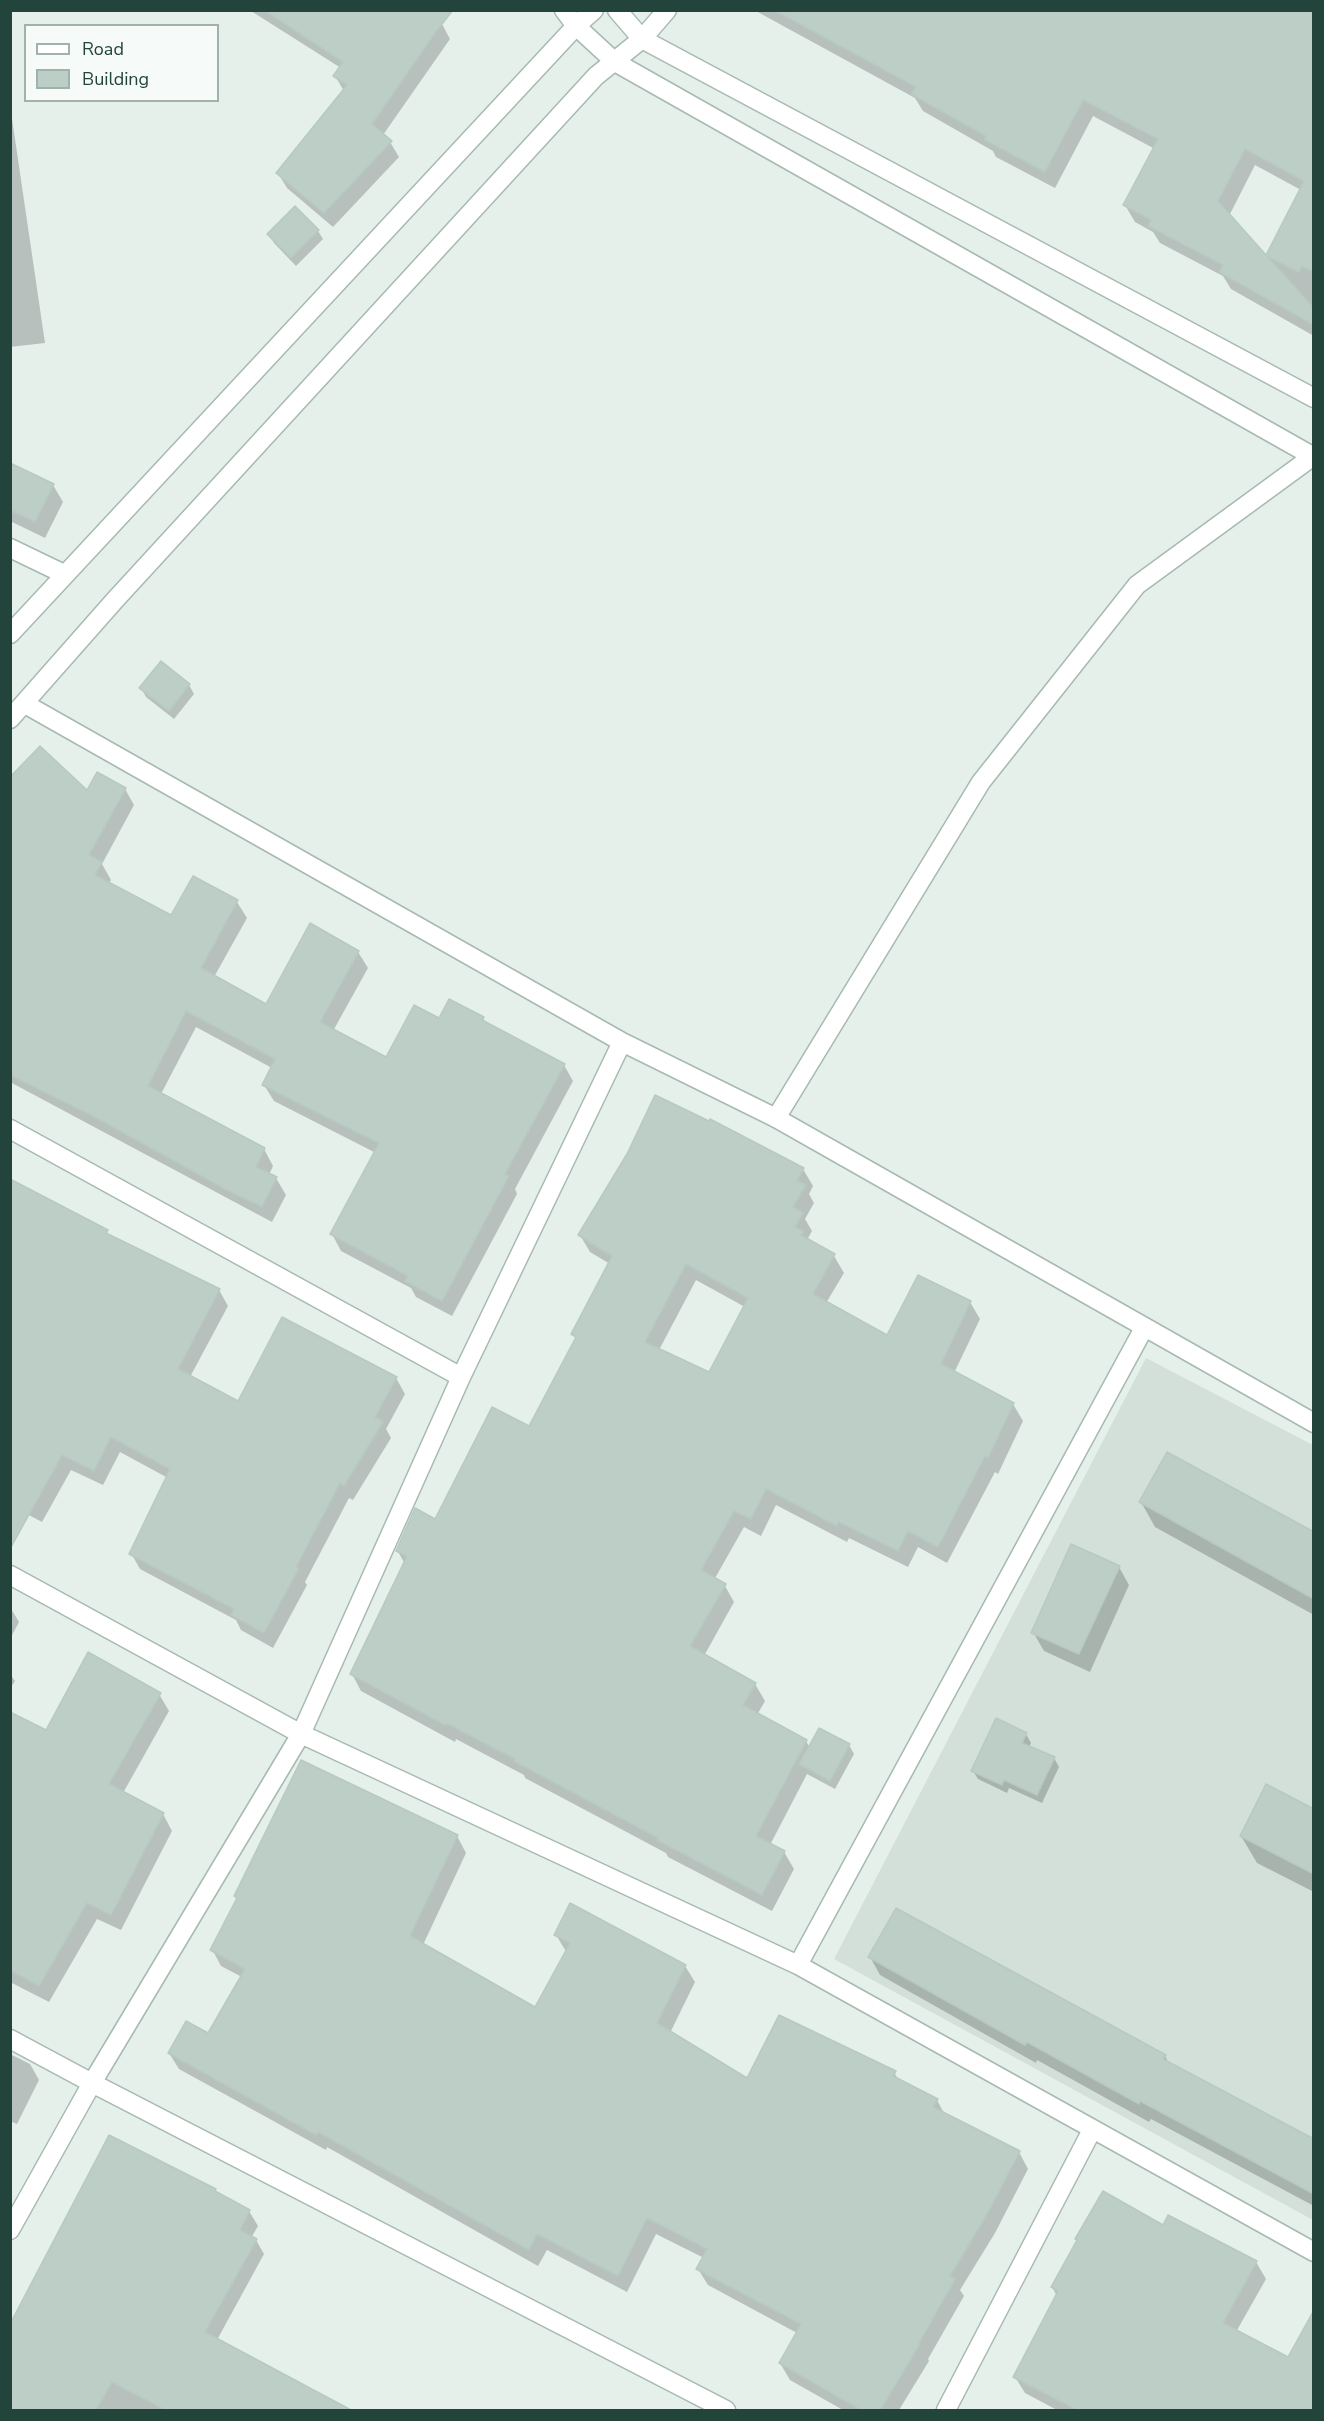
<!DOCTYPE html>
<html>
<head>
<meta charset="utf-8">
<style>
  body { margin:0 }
  #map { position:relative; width:1324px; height:2421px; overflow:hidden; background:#e5f0eb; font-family:"Nunito Sans",sans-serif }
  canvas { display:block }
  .frame { position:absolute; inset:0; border:12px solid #22443a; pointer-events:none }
  .legend { position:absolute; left:24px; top:24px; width:195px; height:78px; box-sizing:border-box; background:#f6fbf9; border:2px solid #a1b2ad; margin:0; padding:8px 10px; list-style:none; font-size:18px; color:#22443a }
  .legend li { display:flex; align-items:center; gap:12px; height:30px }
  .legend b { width:30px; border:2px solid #a1b2ad }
</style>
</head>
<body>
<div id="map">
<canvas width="1324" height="2421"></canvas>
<div class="frame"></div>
<ul class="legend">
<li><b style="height:8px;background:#fff"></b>Road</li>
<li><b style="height:16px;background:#bdcec6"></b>Building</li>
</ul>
</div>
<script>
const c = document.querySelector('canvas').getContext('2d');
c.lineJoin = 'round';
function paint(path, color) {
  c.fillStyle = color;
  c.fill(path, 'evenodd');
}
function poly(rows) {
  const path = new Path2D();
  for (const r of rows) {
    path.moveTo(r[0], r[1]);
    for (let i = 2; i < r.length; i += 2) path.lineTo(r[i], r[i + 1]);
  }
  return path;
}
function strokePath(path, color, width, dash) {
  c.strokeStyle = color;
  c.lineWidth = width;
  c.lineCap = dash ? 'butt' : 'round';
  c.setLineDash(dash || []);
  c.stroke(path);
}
paint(poly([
  [1146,1358,1313,1445,1313,2220,834,1959]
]), '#d3e0da');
paint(poly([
  [424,10,442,24,450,39,383,135,390,142,399,157,333,227,287,188,278,173,344,91,335,76,341,68,251,11],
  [754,10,1314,10,1314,336,1231,289,1223,276,1160,243,1153,232,1135,222,1125,205,1155,149,1093,116,1055,188,996,157,993,151,923,111,915,98],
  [1255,165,1301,190,1266,257,1229,216],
  [10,105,45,343,10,347],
  [318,231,323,239,296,266,274,243,269,234],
  [10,464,53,485,63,502,45,538,10,521],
  [161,663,189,685,194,694,174,719,146,697,141,688],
  [10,779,87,793,125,789,134,805,102,864,111,880,108,884,171,918,193,878,237,902,247,918,214,977,267,1006,358,952,368,968,333,1031,387,1059,440,1020,483,1018,485,1023,564,1065,573,1081,515,1189,517,1194,452,1316,416,1297,411,1288,341,1251,332,1234,376,1153,274,1101,264,1085,272,1068,196,1027,161,1094,264,1149,273,1166,269,1175,276,1178,286,1195,272,1222,10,1082],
  [803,1169,813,1186,809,1194,814,1203,805,1219,812,1231,807,1240,834,1256,844,1273,826,1303,888,1337,970,1302,980,1319,954,1373,1013,1404,1023,1421,998,1474,995,1472,947,1563,918,1547,908,1567,849,1538,847,1542,776,1505,761,1536,744,1527,714,1580,725,1586,734,1602,704,1656,755,1684,765,1701,757,1715,806,1741,810,1748,849,1745,854,1754,835,1789,807,1774,770,1845,784,1852,794,1869,772,1911,668,1857,666,1853,525,1778,524,1775,456,1739,455,1742,361,1691,352,1674,405,1564,397,1550,436,1521,530,1428,576,1340,573,1334,610,1264,590,1252,580,1235],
  [696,1280,745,1307,710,1374,659,1350],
  [10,1180,106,1231,110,1237,219,1290,228,1306,190,1377,238,1403,396,1378,405,1394,386,1429,391,1438,353,1500,349,1498,305,1582,307,1585,273,1648,241,1630,236,1620,140,1569,131,1553,168,1478,120,1452,103,1485,71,1470,42,1522,10,1505],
  [1141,1502,1314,1533,1314,1615,1155,1527],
  [1119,1567,1129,1585,1090,1672,1044,1651,1033,1632],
  [10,1607,19,1622,10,1639],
  [10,1674,15,1681,10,1689],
  [159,1694,169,1711,123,1793,163,1814,172,1831,121,1930,97,1919,49,2002,10,1982,10,1863,47,1732],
  [1026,1734,1031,1743,1029,1747,1054,1758,1059,1767,1042,1803,1009,1788,1007,1793,978,1779,973,1771],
  [1314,1810,1314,1892,1257,1863,1241,1836],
  [457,1836,466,1853,423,1945,536,2009,567,1953,556,1935,685,1966,695,1982,670,2033,748,2080,894,2072,899,2081,937,2100,945,2115,1019,2152,1028,2169,995,2233,960,2290,964,2296,928,2359,929,2361,899,2410,843,2410,790,2380,780,2363,797,2333,708,2285,698,2269,704,2258,656,2234,627,2292,547,2250,538,2266,327,2147,326,2150,179,2069,169,2053,209,2035,242,1977,221,1966,212,1949,237,1900,235,1896],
  [870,1957,1165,2056,1169,2064,1314,2140,1314,2206,1151,2119,1149,2122,1037,2060,1036,2063,880,1975],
  [10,2054,30,2064,39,2080,17,2124,10,2121],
  [215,2190,217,2194,249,2211,258,2226,251,2238,256,2240,264,2254,217,2340,348,2410,10,2410,10,2327],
  [1164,2227,1256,2262,1266,2279,1236,2332,1288,2359,1314,2313,1314,2410,1057,2410,1025,2393,1015,2377,1057,2296,1052,2287]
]), '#0003');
const building = poly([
  [264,10,453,10,435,33,372,124,392,141,324,213,276,173,347,85,333,76,343,62,264,10],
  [774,10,1314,10,1314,272,1302,266,1299,272,1268,257,1314,308,1314,325,1219,272,1223,265,1148,226,1151,220,1123,205,1158,139,1083,100,1045,172,985,140,986,136,911,94,916,87,774,10],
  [1245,149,1304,181,1266,255,1218,201,1245,149],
  [295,206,319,230,291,258,267,234,295,206],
  [10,463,54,484,35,522,10,510,10,463],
  [161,661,190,684,169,711,139,688,161,661],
  [40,746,87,790,97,772,126,788,89,855,102,862,95,875,171,915,193,876,238,900,201,968,266,1004,310,923,359,951,320,1022,386,1057,414,1005,439,1018,449,999,484,1017,482,1020,565,1064,505,1174,509,1176,442,1301,405,1281,408,1276,330,1234,379,1143,262,1085,275,1059,186,1011,148,1086,265,1148,256,1167,277,1177,262,1207,225,1189,93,1116,10,1075,10,777,40,746],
  [655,1095,709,1121,710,1119,804,1168,797,1181,806,1185,793,1207,803,1213,795,1227,804,1232,801,1235,835,1254,813,1294,887,1335,918,1275,971,1301,941,1364,1014,1403,988,1458,985,1456,938,1547,908,1531,898,1551,839,1522,837,1526,766,1489,751,1519,734,1511,701,1570,726,1584,690,1646,756,1683,743,1705,807,1740,756,1836,785,1851,762,1895,657,1840,658,1838,514,1761,515,1759,446,1723,445,1725,350,1674,407,1556,396,1551,415,1508,435,1519,492,1407,529,1426,576,1337,571,1334,612,1256,578,1235,627,1154,655,1095],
  [686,1264,748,1298,709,1372,645,1342,686,1264],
  [10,1179,108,1230,106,1233,220,1289,178,1369,238,1401,282,1317,397,1377,375,1417,383,1422,344,1486,340,1483,296,1567,299,1568,264,1633,231,1615,234,1609,129,1554,170,1469,111,1437,94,1471,62,1455,10,1549,10,1179],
  [1167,1452,1314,1532,1314,1599,1139,1502,1167,1452],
  [1071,1544,1120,1566,1079,1654,1031,1633,1071,1544],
  [88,1652,161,1693,109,1784,164,1813,111,1915,87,1903,39,1986,10,1970,10,1712,46,1730,88,1652],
  [996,1718,1027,1733,1022,1743,1055,1757,1037,1795,1004,1780,1002,1785,971,1771,996,1718],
  [819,1728,850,1744,830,1781,799,1764,819,1728],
  [301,1760,458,1835,410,1936,535,2007,570,1943,554,1935,570,1903,686,1965,657,2023,747,2078,779,2015,896,2071,893,2076,938,2099,933,2107,1020,2151,986,2216,950,2276,955,2279,919,2343,920,2344,880,2410,861,2410,779,2363,801,2324,696,2269,707,2249,647,2218,618,2276,537,2234,529,2250,318,2132,316,2135,168,2053,186,2021,208,2033,245,1969,210,1950,237,1898,234,1896,301,1760],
  [1266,1784,1314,1809,1314,1874,1240,1836,1266,1784],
  [896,1908,1166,2055,1163,2059,1314,2139,1314,2194,1140,2101,1139,2104,1027,2042,1025,2045,868,1957,896,1908],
  [109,2135,216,2189,215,2191,250,2210,240,2230,257,2239,205,2332,351,2410,165,2410,112,2382,96,2410,10,2410,10,2324,109,2135],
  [1103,2191,1163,2225,1168,2215,1257,2261,1223,2323,1288,2357,1314,2310,1314,2410,1077,2410,1013,2377,1058,2291,1051,2287,1077,2240,1075,2239,1103,2191]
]);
paint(building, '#bdcec6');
strokePath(building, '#b6cac2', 1.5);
const service = poly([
  [776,1118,981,782,1137,585,1312,457]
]);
const minor = poly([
  [564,10,576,26],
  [10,548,64,574],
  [25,704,622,1042,776,1118,1314,1423],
  [10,1129,461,1377],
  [10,1575,301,1734,798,1965,1314,2252],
  [798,1965,1144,1328],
  [10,2039,92,2083,726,2410],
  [10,2230,92,2083,301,1734,461,1377,622,1042],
  [946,2410,1092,2130]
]);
const tertiary = poly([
  [617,10,642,39,1314,398],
  [576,26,615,62,1314,457],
  [10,634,576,26,594,10],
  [10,719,115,600,596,76,642,39,667,10]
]);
strokePath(service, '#a7b9b2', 21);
strokePath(minor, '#a7b9b2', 21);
strokePath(tertiary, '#a7b9b2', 21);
strokePath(service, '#fff', 18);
strokePath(minor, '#fff', 18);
strokePath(tertiary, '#fff', 18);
</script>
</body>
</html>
